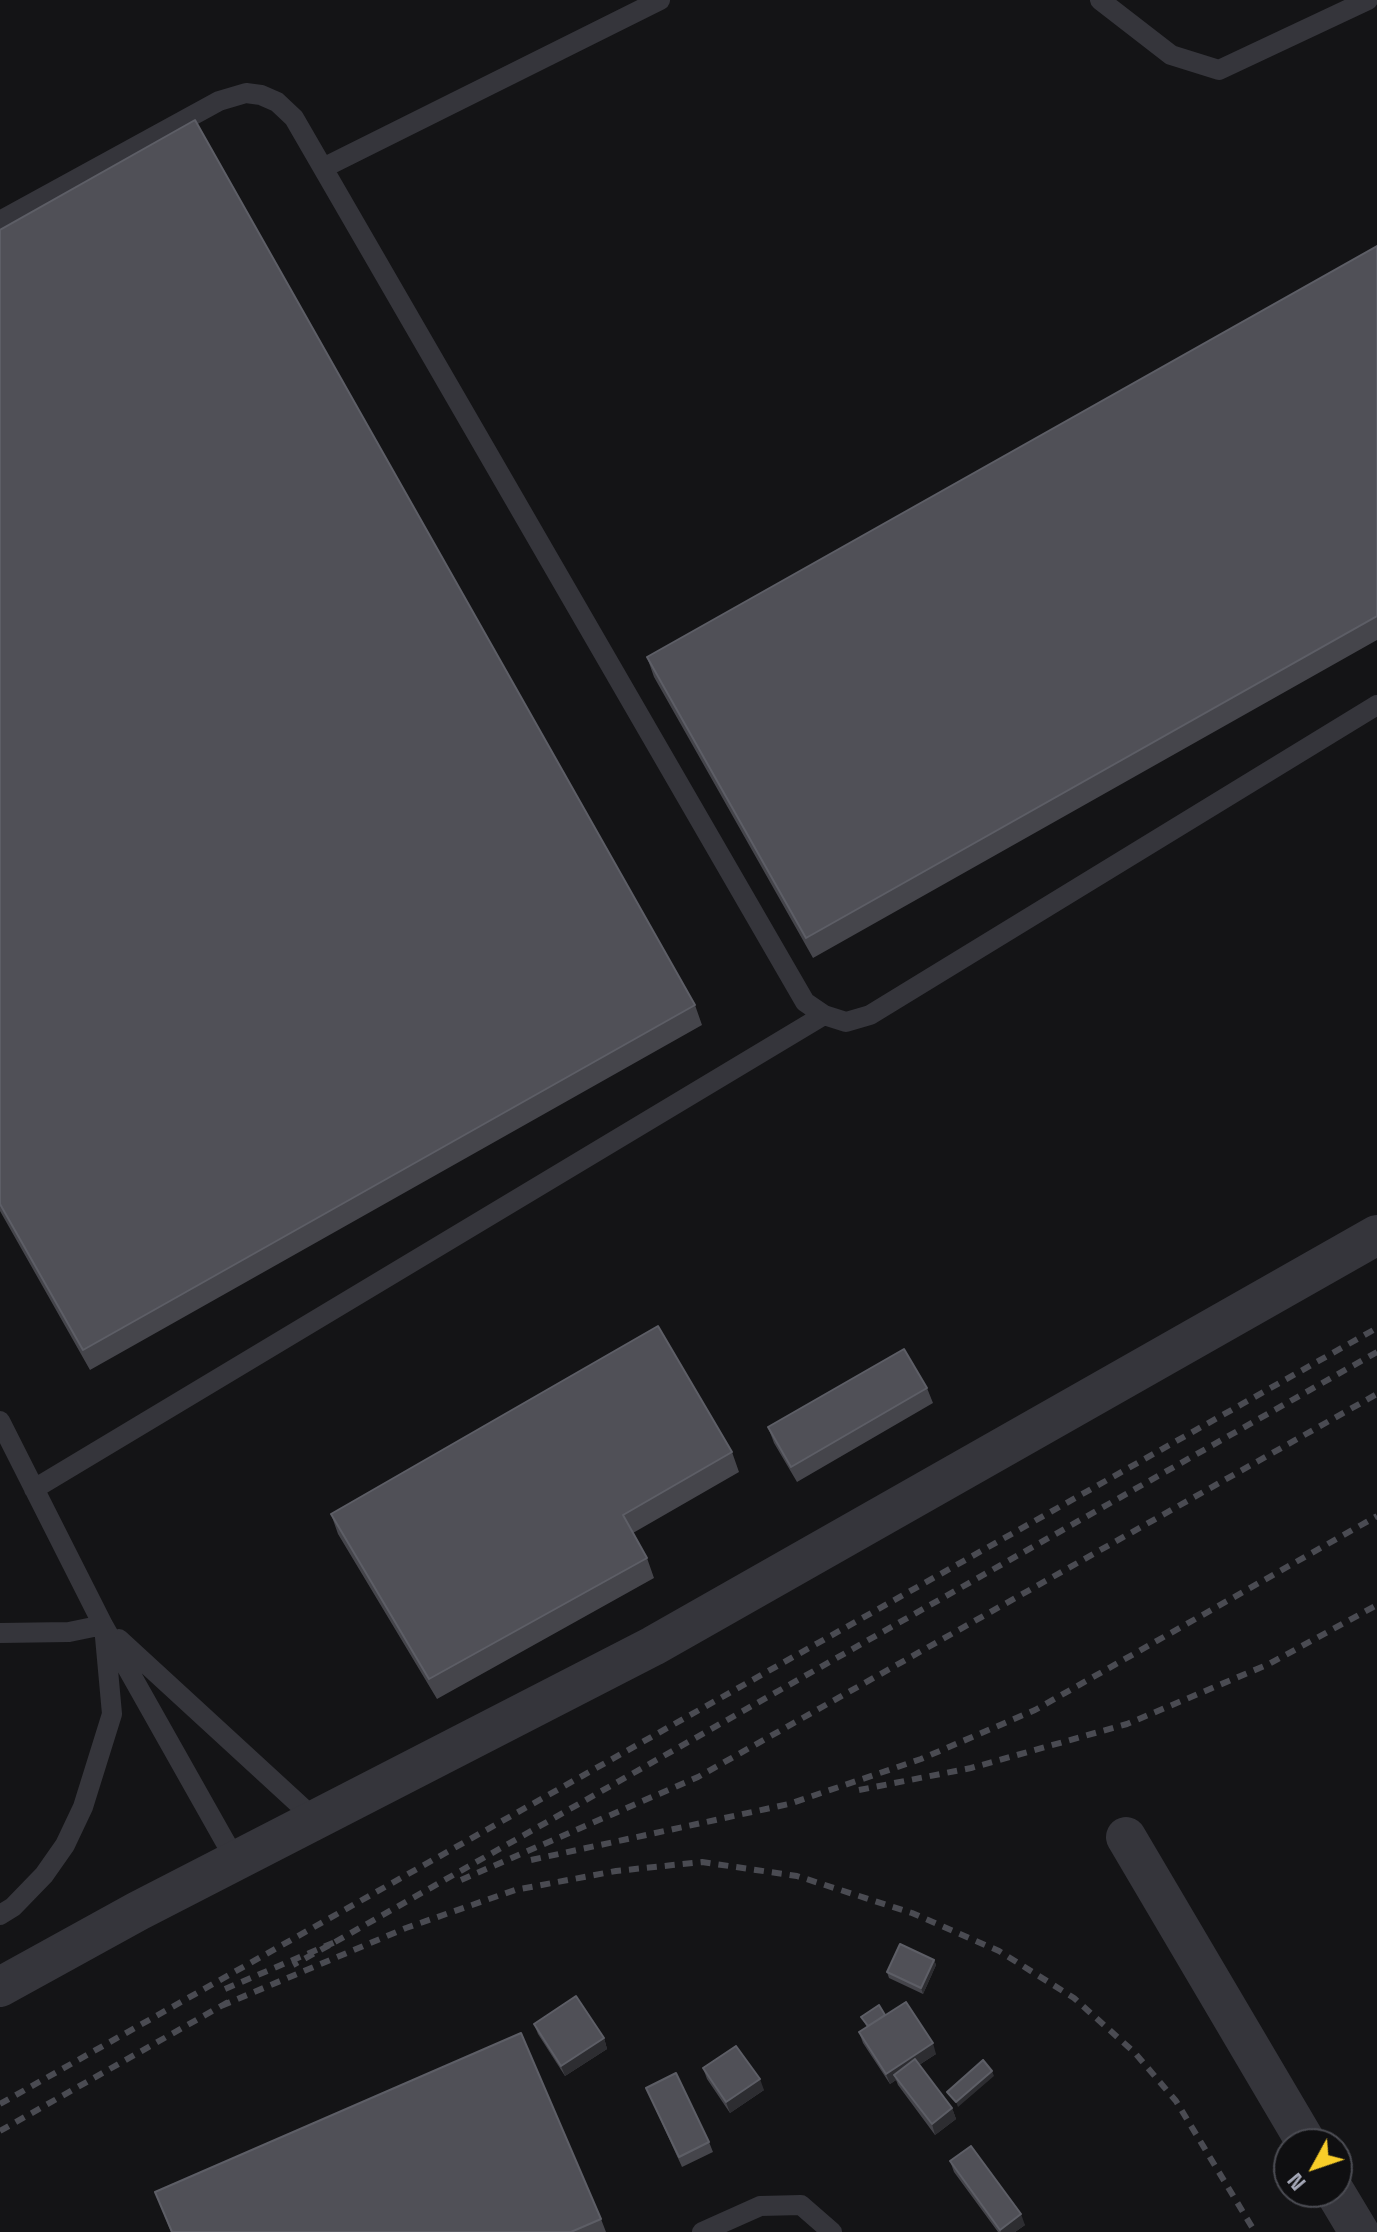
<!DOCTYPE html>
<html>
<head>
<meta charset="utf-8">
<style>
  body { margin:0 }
  #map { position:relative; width:1377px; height:2232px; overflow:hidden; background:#141416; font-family:"Space Grotesk",sans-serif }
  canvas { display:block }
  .north { position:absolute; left:1273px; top:2128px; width:80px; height:80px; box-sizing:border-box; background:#0f0f11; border:2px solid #4b4c53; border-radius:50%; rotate:230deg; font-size:22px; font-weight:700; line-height:32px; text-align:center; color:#a5a8b7 }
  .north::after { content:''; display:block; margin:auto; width:28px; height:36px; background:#f9ce29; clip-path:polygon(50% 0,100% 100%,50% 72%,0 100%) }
</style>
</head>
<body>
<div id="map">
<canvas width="1377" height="2232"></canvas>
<div class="north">N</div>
</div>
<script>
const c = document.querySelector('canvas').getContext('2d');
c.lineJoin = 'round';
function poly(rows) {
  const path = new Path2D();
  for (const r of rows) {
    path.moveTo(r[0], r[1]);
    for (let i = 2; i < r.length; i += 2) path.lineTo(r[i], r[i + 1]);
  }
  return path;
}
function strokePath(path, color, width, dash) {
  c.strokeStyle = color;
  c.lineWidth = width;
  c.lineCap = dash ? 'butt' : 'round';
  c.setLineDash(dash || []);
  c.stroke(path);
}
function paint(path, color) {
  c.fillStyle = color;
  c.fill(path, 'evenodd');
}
strokePath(poly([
  [1100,0,1171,55,1219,70,1368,0],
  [323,168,660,0],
  [0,221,219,101,246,93,261,95,277,102,294,118,805,1002,824,1015,846,1022,870,1015,1377,705],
  [0,1421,103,1625,236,1861],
  [34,1489,824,1015],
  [0,1633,69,1632,103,1625],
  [119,1639,316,1820],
  [0,1915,13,1907,44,1875,65,1845,83,1807,112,1714,105,1637],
  [702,2232,760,2206,801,2205,832,2232]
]), '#35353b', 20);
strokePath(poly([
  [1126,1837,1307,2144],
  [0,1987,138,1911,653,1646,1377,1235],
  [1335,2192,1359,2232]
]), '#35353b', 40);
strokePath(poly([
  [859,1790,971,1768,1127,1724,1269,1664,1377,1605],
  [531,1860,789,1804,921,1759,1035,1710,1377,1516],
  [461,1880,698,1777,1377,1394],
  [335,1942,1377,1352],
  [225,1989,335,1942,293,1965],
  [221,2006,406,1928,515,1890,616,1871,702,1862,797,1876,912,1913,999,1951,1074,1998,1135,2053,1176,2101,1255,2232],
  [0,2104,1377,1328],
  [0,2131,230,2001]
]), '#4a4b52', 6, [10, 8]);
paint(poly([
  [0,230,695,1005,702,1025,90,1370,0,1211],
  [1377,246,1377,640,813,958,654,677,647,657],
  [927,1388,933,1403,797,1482,774,1443,768,1427],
  [732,1452,739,1472,633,1533,647,1558,654,1578,437,1699,338,1534,331,1514],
  [934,1960,936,1965,923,1994,889,1978,887,1972],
  [885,2015,936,2054,919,2065,952,2108,956,2119,935,2135,898,2085,896,2080,890,2084,863,2043,859,2032,867,2027,861,2017],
  [534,2024,604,2038,607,2049,565,2076,538,2034],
  [703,2068,764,2090,730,2113,707,2079],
  [646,2088,709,2142,713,2152,682,2167],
  [950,2161,1025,2225,1015,2232,998,2232,954,2172],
  [155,2192,601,2219,606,2232,171,2232]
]), '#45454b');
paint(poly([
  [934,1960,936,1965,923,1994,921,1988],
  [604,2038,607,2049,565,2076,561,2066],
  [933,2043,936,2054,897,2079,894,2075,896,2080,890,2084,886,2074],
  [992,2071,994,2076,958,2107,956,2102],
  [760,2079,764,2090,730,2113,726,2102],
  [952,2108,956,2119,935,2135,932,2124],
  [1021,2214,1025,2225,1015,2232,1001,2232,1000,2230]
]), '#2d2d31');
const building = poly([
  [195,120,695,1005,83,1350,0,1204,0,230,195,120],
  [1377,246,1377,616,806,938,647,657,1377,246],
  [658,1326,732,1452,623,1515,647,1558,429,1679,331,1514,658,1326],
  [904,1349,927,1388,791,1467,768,1427,904,1349],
  [900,1944,934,1960,921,1988,887,1972,900,1944],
  [576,1996,604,2038,561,2066,534,2024,576,1996],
  [906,2002,933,2043,886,2074,859,2032,906,2002],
  [879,2005,885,2015,868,2026,861,2017,879,2005],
  [521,2033,601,2219,571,2232,172,2232,155,2192,521,2033],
  [736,2046,760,2079,726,2102,703,2068,736,2046],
  [915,2059,952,2108,932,2124,894,2075,915,2059],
  [983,2060,992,2071,956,2102,947,2092,983,2060],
  [676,2073,709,2142,679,2157,646,2088,676,2073],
  [971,2146,1021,2214,1000,2230,950,2161,971,2146]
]);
paint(building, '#505057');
strokePath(building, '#5d5e66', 2);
</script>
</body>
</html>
